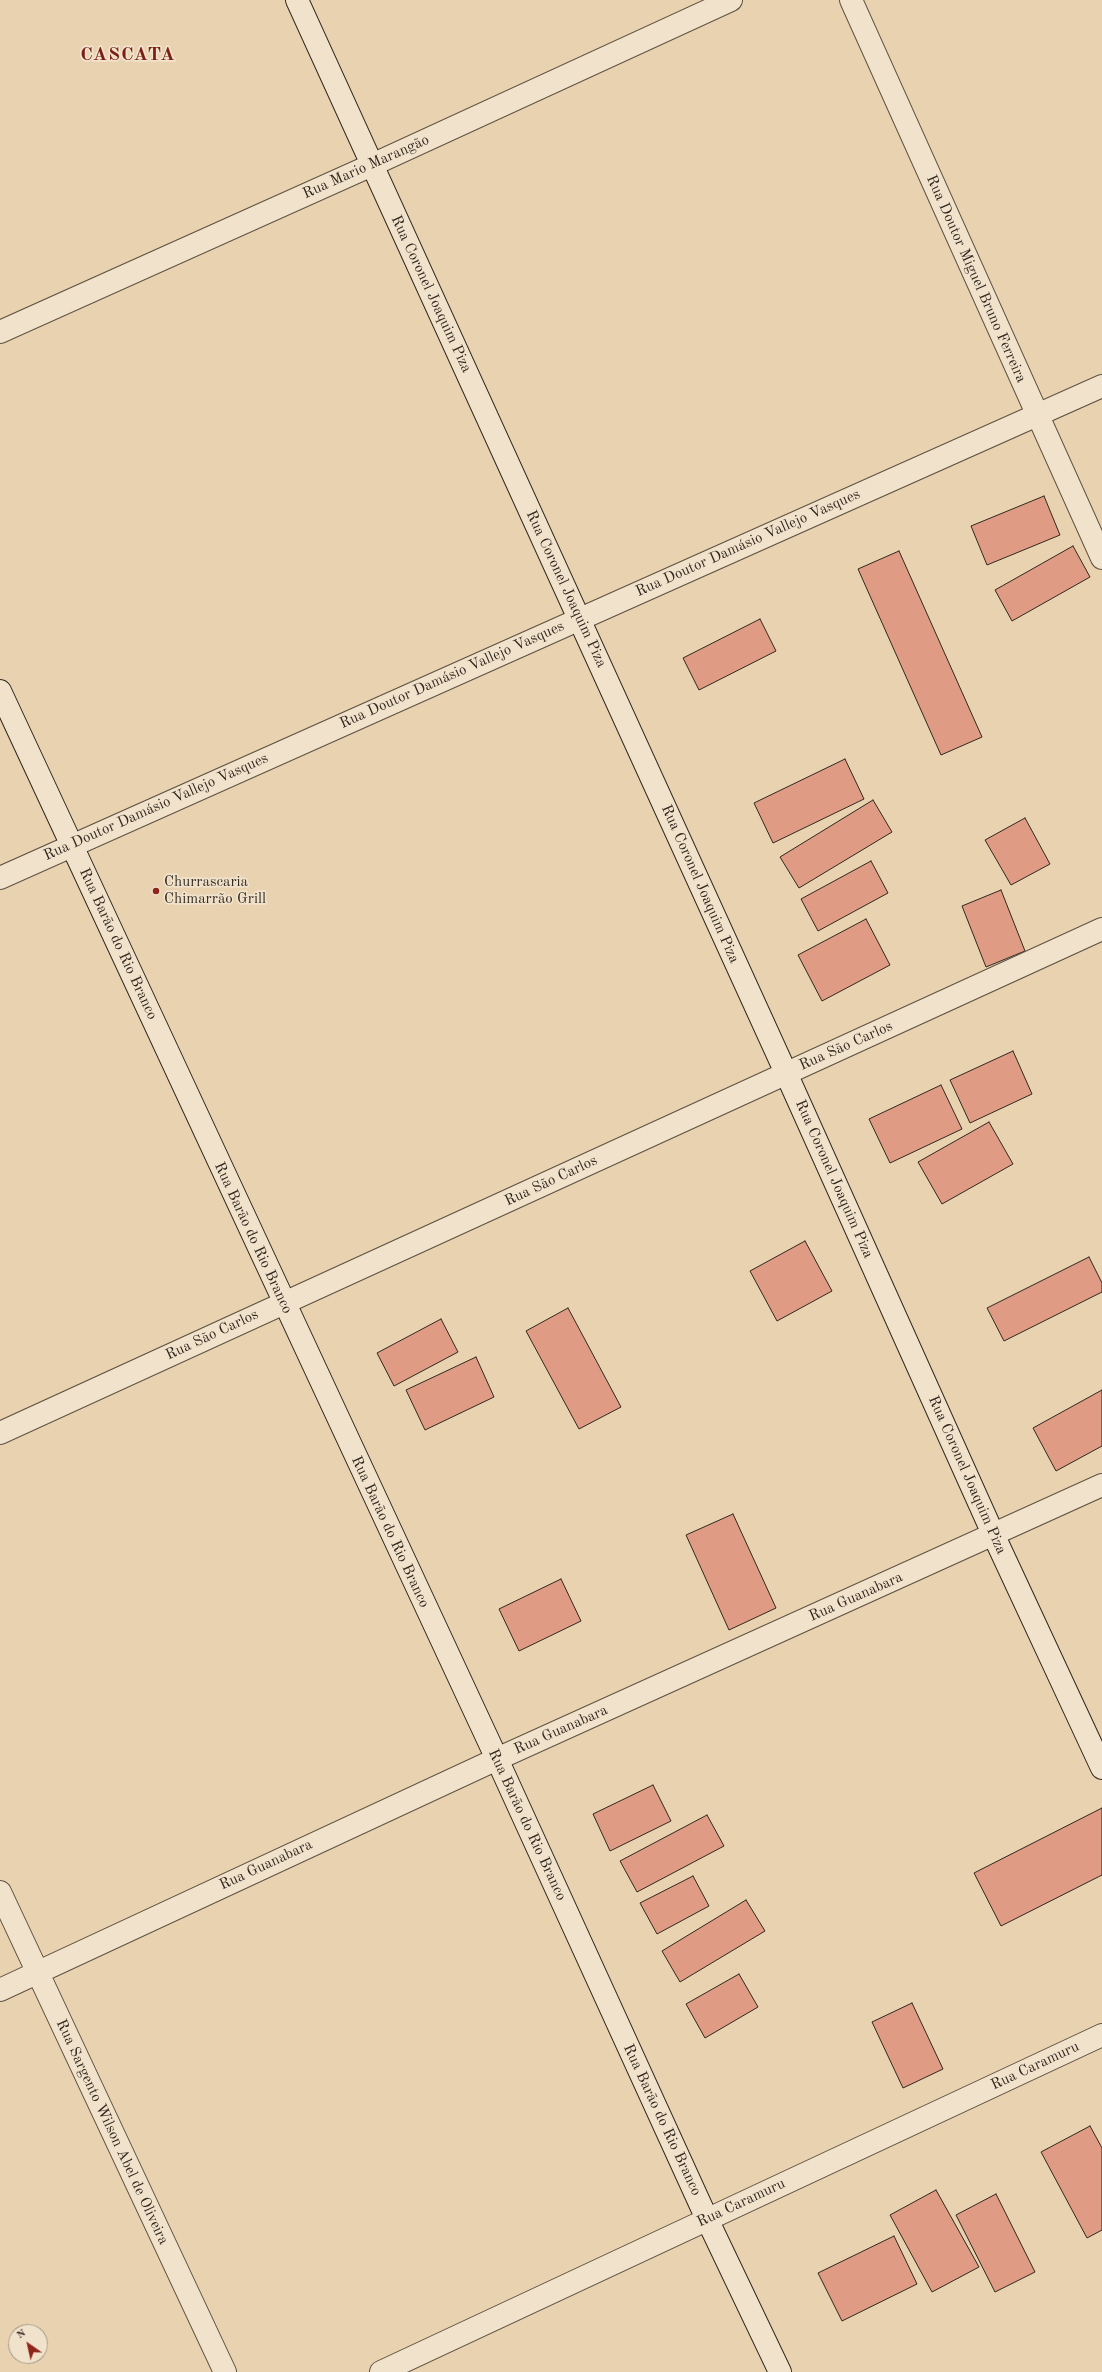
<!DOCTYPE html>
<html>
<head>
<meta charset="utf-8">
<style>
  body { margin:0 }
  #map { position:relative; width:1102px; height:2372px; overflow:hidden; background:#e9d2b0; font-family:"Old Standard TT",serif }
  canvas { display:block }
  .north { position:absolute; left:8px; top:2324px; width:40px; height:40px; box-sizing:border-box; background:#f1e2cc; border:1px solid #a49886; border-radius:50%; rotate:326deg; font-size:11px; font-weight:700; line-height:16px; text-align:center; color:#30281e }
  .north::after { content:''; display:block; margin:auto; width:14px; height:18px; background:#8f2418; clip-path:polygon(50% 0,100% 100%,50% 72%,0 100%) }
</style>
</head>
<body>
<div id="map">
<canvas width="1102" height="2372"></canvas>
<div class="north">N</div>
</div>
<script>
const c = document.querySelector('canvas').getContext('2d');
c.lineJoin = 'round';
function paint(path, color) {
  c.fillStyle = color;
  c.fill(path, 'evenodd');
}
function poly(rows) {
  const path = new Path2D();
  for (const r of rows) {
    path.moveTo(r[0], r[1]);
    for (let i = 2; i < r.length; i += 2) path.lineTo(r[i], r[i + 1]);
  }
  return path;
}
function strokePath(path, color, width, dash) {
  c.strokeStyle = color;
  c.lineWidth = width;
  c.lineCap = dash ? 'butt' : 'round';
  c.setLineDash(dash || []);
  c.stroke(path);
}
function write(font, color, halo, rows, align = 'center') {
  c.font = font + ' "Old Standard TT",serif';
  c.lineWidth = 3.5;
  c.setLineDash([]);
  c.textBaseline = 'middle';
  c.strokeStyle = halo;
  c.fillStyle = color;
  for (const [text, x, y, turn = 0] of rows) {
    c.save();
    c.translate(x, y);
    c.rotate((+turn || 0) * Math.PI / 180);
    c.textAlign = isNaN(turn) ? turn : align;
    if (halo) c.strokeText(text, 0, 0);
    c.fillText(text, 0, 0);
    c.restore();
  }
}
const building = poly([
  [1044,496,1060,535,987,565,971,526,1044,496],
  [1073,546,1090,577,1012,621,995,590,1073,546],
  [899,551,982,737,941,755,858,569,899,551],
  [760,619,776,651,699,690,683,658,760,619],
  [845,759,864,799,773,843,754,803,845,759],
  [873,800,892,832,799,888,780,857,873,800],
  [1025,818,1050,864,1011,885,985,840,1025,818],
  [871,861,888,893,818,931,801,899,871,861],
  [1001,890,1025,951,986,967,962,906,1001,890],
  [866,919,890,965,822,1001,798,955,866,919],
  [1013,1051,1032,1094,970,1123,950,1080,1013,1051],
  [941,1085,962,1129,890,1163,869,1119,941,1085],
  [989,1122,1013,1164,942,1204,918,1162,989,1122],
  [805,1241,832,1291,777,1321,750,1271,805,1241],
  [1089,1257,1102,1283,1102,1292,1004,1341,987,1308,1089,1257],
  [568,1308,621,1407,579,1429,526,1331,568,1308],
  [441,1319,458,1352,394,1386,377,1353,441,1319],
  [476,1357,494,1397,425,1430,406,1390,476,1357],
  [1102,1390,1102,1446,1056,1471,1033,1428,1102,1390],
  [733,1514,776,1608,729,1630,686,1535,733,1514],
  [561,1579,581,1621,519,1651,499,1609,561,1579],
  [653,1785,671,1821,610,1851,593,1814,653,1785],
  [1102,1808,1102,1875,1001,1926,974,1873,1102,1808],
  [707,1815,724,1846,637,1892,620,1861,707,1815],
  [693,1876,709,1906,657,1934,640,1903,693,1876],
  [746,1900,765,1931,680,1982,662,1951,746,1900],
  [739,1974,758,2007,705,2038,686,2004,739,1974],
  [912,2003,943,2069,903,2088,872,2022,912,2003],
  [1090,2126,1102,2148,1102,2230,1087,2238,1041,2152,1090,2126],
  [936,2190,979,2267,932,2292,890,2215,936,2190],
  [996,2194,1035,2272,995,2292,956,2215,996,2194],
  [894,2236,917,2284,842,2321,818,2273,894,2236]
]);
paint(building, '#df9b83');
strokePath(building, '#30281e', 1);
const street = poly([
  [851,0,1102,558],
  [0,332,372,165,731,0],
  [0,878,1102,386],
  [0,1433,1102,929],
  [0,1892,225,2372],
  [0,1990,497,1759,1102,1485],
  [381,2372,1102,2035]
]);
const secondary = poly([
  [297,0,786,1073,994,1536,1102,1768],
  [0,691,497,1759,707,2219,780,2372]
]);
strokePath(street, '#5e5242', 24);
strokePath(secondary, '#30281e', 24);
strokePath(street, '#f1e2cc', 22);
strokePath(secondary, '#f1e2cc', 22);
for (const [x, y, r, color] of [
  [156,891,4,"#8f2418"]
]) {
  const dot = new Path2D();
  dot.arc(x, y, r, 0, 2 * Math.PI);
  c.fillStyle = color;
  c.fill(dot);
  strokePath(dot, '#f1e2cc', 1.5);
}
write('15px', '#30281e', '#f1e2cc', [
  ["Rua Mario Marangão",366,167,-24],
  ["Rua Doutor Miguel Bruno Ferreira",976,279,66],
  ["Rua Coronel Joaquim Piza",431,294,65],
  ["Rua Doutor Damásio Vallejo Vasques",748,543,-24],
  ["Rua Coronel Joaquim Piza",566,589,65],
  ["Rua Doutor Damásio Vallejo Vasques",452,675,-24],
  ["Rua Doutor Damásio Vallejo Vasques",156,807,-24],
  ["Rua Coronel Joaquim Piza",700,884,66],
  ["Rua Barão do Rio Branco",118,944,65],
  ["Rua São Carlos",846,1046,-24],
  ["Rua Coronel Joaquim Piza",834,1179,66],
  ["Rua São Carlos",551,1181,-25],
  ["Rua Barão do Rio Branco",253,1238,65],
  ["Rua São Carlos",212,1335,-25],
  ["Rua Coronel Joaquim Piza",967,1475,66],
  ["Rua Barão do Rio Branco",390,1532,65],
  ["Rua Guanabara",856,1597,-24],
  ["Rua Guanabara",561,1730,-24],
  ["Rua Barão do Rio Branco",527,1825,65],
  ["Rua Guanabara",266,1865,-25],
  ["Rua Caramuru",1035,2066,-25],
  ["Rua Barão do Rio Branco",662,2120,65],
  ["Rua Sargento Wilson Abel de Oliveira",112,2132,65],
  ["Rua Caramuru",741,2203,-25]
]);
write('15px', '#30281e', '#f1e2cc', [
  ["Churrascaria",164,882],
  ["Chimarrão Grill",164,899]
], 'left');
c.letterSpacing = '1px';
write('bold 19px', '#7a1f14', '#f1e2cc', [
  ["CASCATA",128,55]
]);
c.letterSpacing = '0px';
</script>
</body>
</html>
